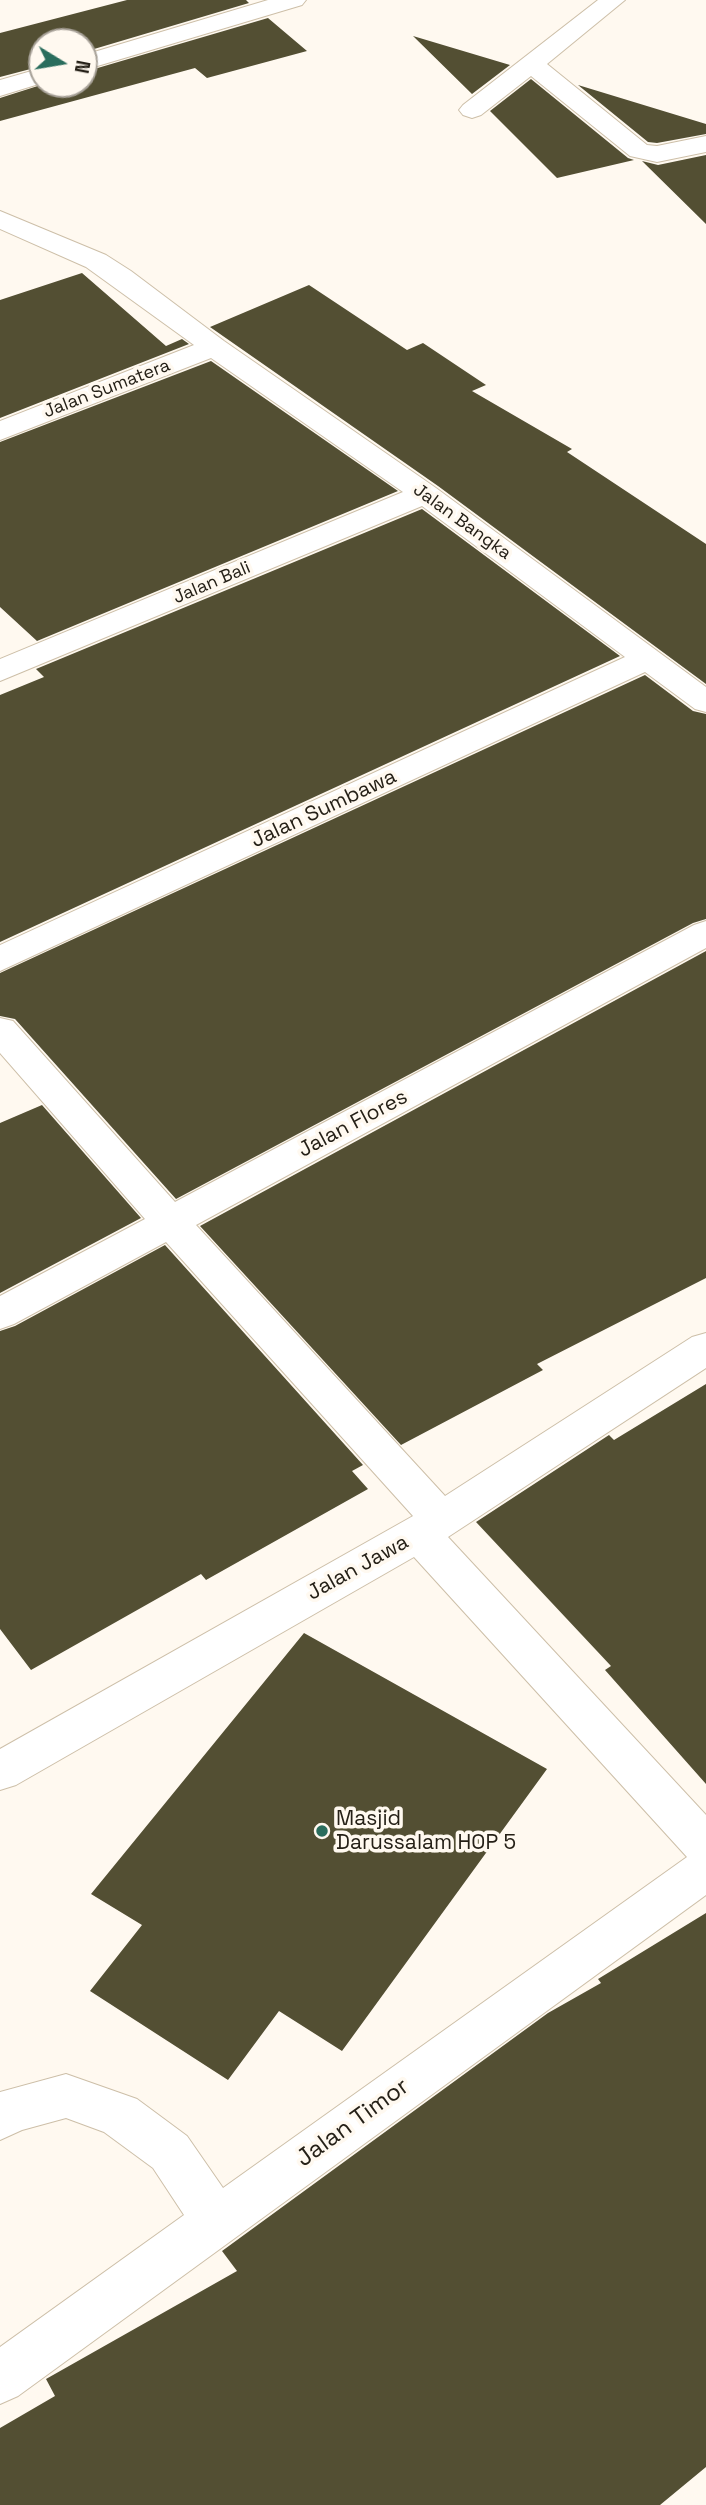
<!DOCTYPE html>
<html>
<head>
<meta charset="utf-8">
<style>
  body { margin:0 }
  #map { position:relative; width:706px; height:2505px; overflow:hidden; background:#fff9f0; font-family:"Space Grotesk",sans-serif }
  canvas { display:block }
  .north { position:absolute; left:28px; top:28px; width:70px; height:70px; box-sizing:border-box; background:#fff9f0; border:2px solid #a8a299; border-radius:50%; rotate:101deg; font-size:19px; font-weight:700; line-height:28px; text-align:center; color:#252017 }
  .north::after { content:''; display:block; margin:auto; width:24px; height:32px; background:#2a6d5d; clip-path:polygon(50% 0,100% 100%,50% 72%,0 100%) }
</style>
</head>
<body>
<div id="map">
<canvas width="706" height="2505"></canvas>
<div class="north">N</div>
</div>
<script>
const c = document.querySelector('canvas').getContext('2d');
c.lineJoin = 'round';
function paint(path, color) {
  c.fillStyle = color;
  c.fill(path, 'evenodd');
}
function poly(rows) {
  const path = new Path2D();
  for (const r of rows) {
    path.moveTo(r[0], r[1]);
    for (let i = 2; i < r.length; i += 2) path.lineTo(r[i], r[i + 1]);
  }
  return path;
}
function strokePath(path, color, width, dash) {
  c.strokeStyle = color;
  c.lineWidth = width;
  c.lineCap = dash ? 'butt' : 'round';
  c.setLineDash(dash || []);
  c.stroke(path);
}
function write(font, color, halo, rows, align = 'center') {
  c.font = font + ' "Space Grotesk",sans-serif';
  c.lineWidth = 7;
  c.setLineDash([]);
  c.textBaseline = 'middle';
  c.strokeStyle = halo;
  c.fillStyle = color;
  for (const [text, x, y, turn = 0] of rows) {
    c.save();
    c.translate(x, y);
    c.rotate((+turn || 0) * Math.PI / 180);
    c.textAlign = isNaN(turn) ? turn : align;
    if (halo) c.strokeText(text, 0, 0);
    c.fillText(text, 0, 0);
    c.restore();
  }
}
paint(poly([
  [127,0,246,0,249,3,84,52,84,42,42,42,42,66,0,77,0,33],
  [268,18,307,51,207,78,195,68,0,121,0,98,44,84,84,84,84,72],
  [413,36,510,65,472,94],
  [531,79,628,158,634,160,557,178,490,111],
  [578,85,706,124,706,134,657,143,648,142],
  [706,155,706,224,642,161,658,165],
  [82,273,166,346,182,339,189,344,0,418,0,300],
  [309,285,407,350,423,343,486,385,472,391,572,449,567,452,706,544,706,684,438,486,210,327],
  [211,361,398,491,37,641,0,607,0,442],
  [422,509,620,656,0,942,0,695,44,677,36,669],
  [645,675,693,711,706,714,706,919,693,923,176,1199,15,1019,0,1016,0,973],
  [706,951,706,1278,537,1364,543,1370,401,1445,200,1226],
  [42,1105,141,1218,0,1293,0,1123],
  [165,1245,363,1465,352,1471,368,1489,206,1580,201,1574,31,1670,0,1629,0,1331,15,1326],
  [706,1384,706,1784,605,1670,611,1666,476,1522,609,1435,614,1440],
  [304,1633,547,1769,342,2051,279,2011,228,2080,90,1991,142,1925,91,1894],
  [706,1913,706,2467,660,2505,0,2505,0,2428,55,2396,46,2379,237,2271,222,2251,548,2013,601,1983,598,1979]
]), '#534f33');
const minor = poly([
  [268,0,306,0,302,5,84,70,84,55,268,0],
  [598,0,625,0,547,64,647,145,657,146,706,136,706,152,657,162,630,156,531,76,481,115,472,118,463,115,459,110,463,105,598,0],
  [42,68,42,83,0,96,0,80,42,68],
  [0,211,106,255,131,271,224,341,436,488,706,687,706,712,695,709,645,672,0,971,0,945,625,657,422,506,0,681,0,659,403,492,211,358,0,440,0,421,194,345,86,267,0,229,0,211],
  [706,921,706,948,196,1225,445,1496,692,1337,706,1333,706,1368,448,1537,706,1815,706,1895,18,2396,0,2404,0,2347,184,2215,153,2168,104,2132,66,2118,22,2130,0,2140,0,2092,66,2074,137,2099,187,2136,223,2188,687,1857,414,1557,16,1785,0,1790,0,1749,413,1516,166,1242,14,1324,0,1329,0,1296,145,1219,0,1053,0,1018,13,1021,175,1202,694,925,706,921]
]);
strokePath(minor, '#cdbfa8', 2);
paint(minor, '#fff');
for (const [x, y, r, color] of [
  [322,1831,7,"#2a6d5d"]
]) {
  const dot = new Path2D();
  dot.arc(x, y, r, 0, 2 * Math.PI);
  c.fillStyle = color;
  c.fill(dot);
  strokePath(dot, '#fff9f0', 2.5);
}
write('18px', '#252017', '#fff9f0', [
  ["Jalan Sumatera",107,389,-21],
  ["Jalan Bangka",462,522,36],
  ["Jalan Bali",212,583,-23]
]);
write('21px', '#252017', '#fff9f0', [
  ["Jalan Sumbawa",324,809,-25],
  ["Jalan Flores",353,1124,-28],
  ["Jalan Jawa",358,1568,-29]
]);
write('21px', '#252017', '#fff9f0', [
  ["Masjid",336,1819],
  ["Darussalam HOP 5",336,1843]
], 'left');
write('24px', '#252017', '#fff9f0', [
  ["Jalan Timor",353,2123,-36]
]);
</script>
</body>
</html>
